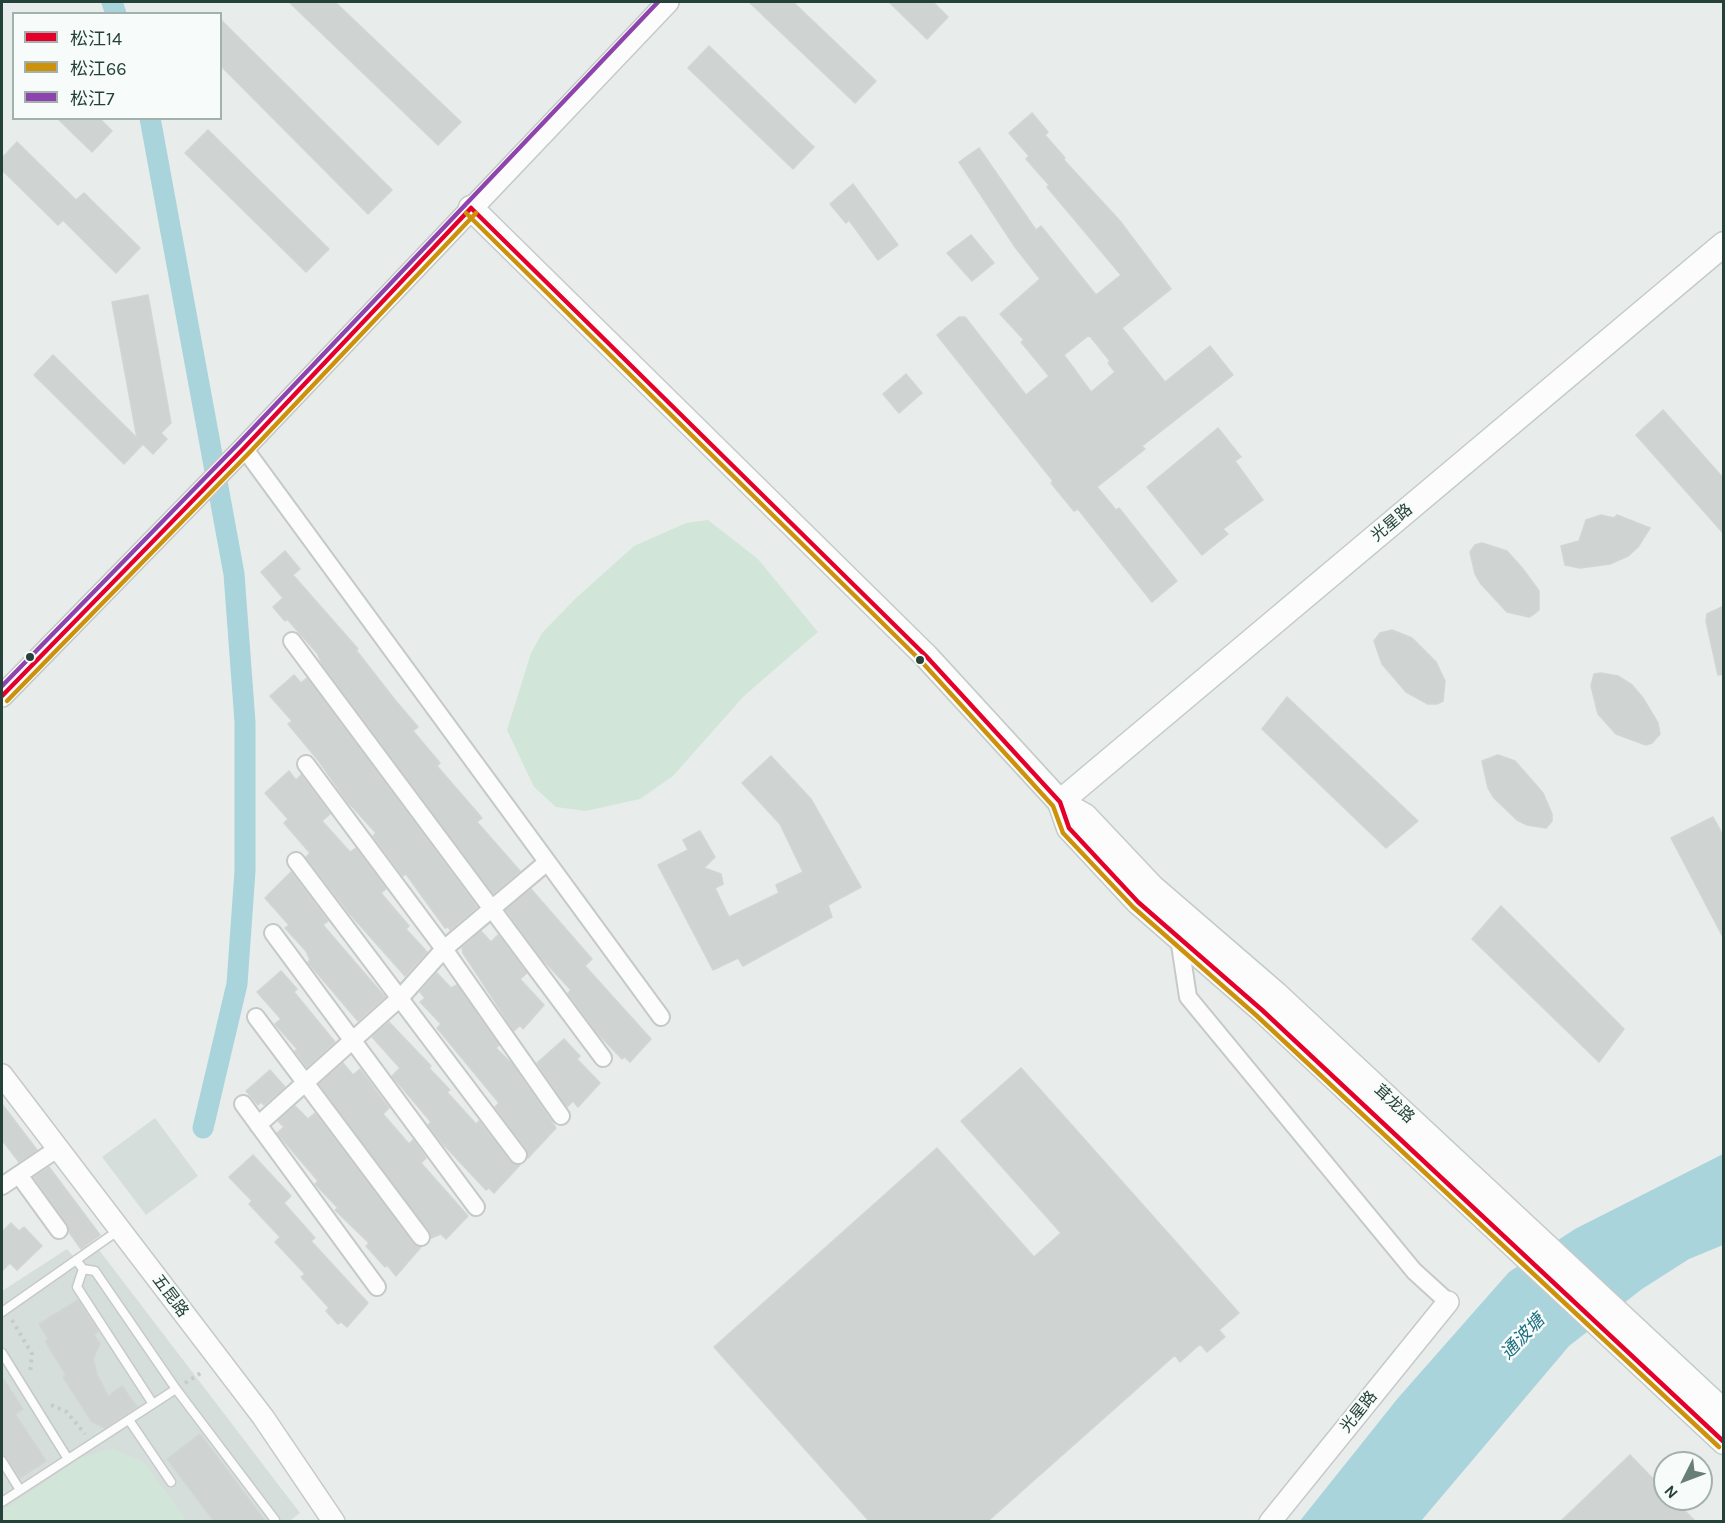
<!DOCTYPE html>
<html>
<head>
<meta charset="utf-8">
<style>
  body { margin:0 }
  #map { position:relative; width:1725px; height:1523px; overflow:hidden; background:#e8edeb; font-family:Karla,"Noto Sans SC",sans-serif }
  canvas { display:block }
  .frame { position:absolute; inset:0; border:3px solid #24423a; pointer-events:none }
  .legend { position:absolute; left:12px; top:12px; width:210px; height:108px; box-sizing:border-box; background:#f7fbf9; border:2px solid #a3b1ad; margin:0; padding:8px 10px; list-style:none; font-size:18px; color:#24423a }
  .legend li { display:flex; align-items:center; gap:12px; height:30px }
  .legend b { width:30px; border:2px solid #a3b1ad }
  .north { position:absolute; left:1653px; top:1451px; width:60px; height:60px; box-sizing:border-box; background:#f7fbf9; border:2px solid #a3b1ad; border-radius:50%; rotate:228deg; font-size:16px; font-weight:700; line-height:24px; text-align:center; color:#24423a }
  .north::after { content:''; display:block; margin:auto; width:21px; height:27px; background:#697e78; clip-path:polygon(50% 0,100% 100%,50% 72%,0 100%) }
</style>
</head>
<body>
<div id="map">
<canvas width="1725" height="1523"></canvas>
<div class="frame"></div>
<ul class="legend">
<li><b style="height:8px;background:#e4002b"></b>松江14</li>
<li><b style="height:8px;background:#cd920c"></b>松江66</li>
<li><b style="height:8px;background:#8e44ad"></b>松江7</li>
</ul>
<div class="north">N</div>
</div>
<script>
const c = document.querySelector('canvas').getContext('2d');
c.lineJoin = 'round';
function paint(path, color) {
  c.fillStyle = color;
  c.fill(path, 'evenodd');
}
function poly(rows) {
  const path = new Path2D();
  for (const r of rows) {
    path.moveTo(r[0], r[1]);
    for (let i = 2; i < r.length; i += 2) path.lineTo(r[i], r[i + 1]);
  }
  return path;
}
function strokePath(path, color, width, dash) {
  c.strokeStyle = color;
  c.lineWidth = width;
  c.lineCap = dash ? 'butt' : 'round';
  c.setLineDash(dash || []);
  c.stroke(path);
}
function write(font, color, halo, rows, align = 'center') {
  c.font = font + ' Karla,"Noto Sans SC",sans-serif';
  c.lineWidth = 5;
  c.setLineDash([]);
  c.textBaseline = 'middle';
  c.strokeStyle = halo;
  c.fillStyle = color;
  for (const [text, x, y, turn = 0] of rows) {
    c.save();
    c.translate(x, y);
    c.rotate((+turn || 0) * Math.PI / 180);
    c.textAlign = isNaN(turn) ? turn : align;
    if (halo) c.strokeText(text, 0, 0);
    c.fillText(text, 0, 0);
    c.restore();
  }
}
paint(poly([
  [155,1118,198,1176,146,1215,102,1157],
  [93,1242,300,1513,288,1522,2,1522,2,1291,67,1249,73,1256]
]), '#d6dedb');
paint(poly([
  [708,520,758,559,818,632,744,696,673,776,640,799,586,811,556,807,534,787,507,730,531,653,542,633,575,599,634,546,686,523],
  [113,1449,143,1462,187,1521,2,1521,2,1511,81,1458]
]), '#d1e6d8');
paint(poly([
  [1723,1154,1723,1245,1689,1259,1642,1289,1569,1346,1421,1521,1299,1522,1398,1398,1509,1272,1575,1229]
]), '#a9d4db');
strokePath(poly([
  [112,2,116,14],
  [150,118,234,574,245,722,245,871,237,984,203,1128]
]), '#a9d4db', 21);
const building = poly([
  [289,2,335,2,461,122,438,145,289,2],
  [749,2,793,2,876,81,855,103,749,2],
  [889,2,933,2,948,17,927,39,889,2],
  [220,19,392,190,368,214,220,65,220,19],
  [709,46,814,147,793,169,688,68,709,46],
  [1032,113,1048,132,1045,135,1065,158,1063,159,1120,221,1171,289,1122,328,1165,382,1210,346,1233,375,1142,446,1145,449,1097,487,1116,510,1119,508,1177,581,1152,602,1078,509,1074,511,1051,483,1053,481,937,335,959,317,965,317,1026,395,1049,376,1021,342,1024,340,1000,314,1040,279,1015,247,959,162,979,148,1036,230,1041,226,1096,295,1121,275,1047,187,1049,185,1026,159,1029,156,1009,133,1032,113],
  [1089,335,1110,361,1108,363,1115,372,1091,392,1064,355,1089,335],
  [57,118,99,118,112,131,92,152,57,118],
  [208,130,329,249,306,272,185,153,208,130],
  [17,142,76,200,84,193,140,248,116,273,63,220,58,225,2,170,2,158,17,142],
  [853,184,898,245,878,260,849,220,846,223,830,204,853,184],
  [971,235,994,263,972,281,947,253,971,235],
  [148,295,171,423,161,433,167,439,153,454,143,444,124,464,34,375,53,355,137,438,112,302,148,295],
  [906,374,922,393,899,413,883,394,906,374],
  [1663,410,1724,479,1724,534,1636,435,1663,410],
  [1218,428,1241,457,1235,461,1263,500,1223,529,1228,534,1202,555,1147,487,1218,428],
  [1601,515,1614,518,1617,515,1650,528,1638,547,1628,556,1610,564,1580,568,1565,565,1561,546,1579,541,1586,520,1601,515],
  [1482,543,1507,551,1523,569,1539,591,1539,610,1534,614,1529,617,1507,612,1481,584,1475,574,1470,552,1475,545,1482,543],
  [285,551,300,569,293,575,358,649,356,650,395,700,418,727,413,731,440,763,437,766,482,818,477,822,520,871,493,894,322,664,317,653,287,619,285,621,273,607,283,598,261,572,285,551],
  [1724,606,1724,674,1718,675,1706,621,1707,614,1724,606],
  [1392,630,1412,638,1436,662,1445,681,1443,701,1437,704,1428,704,1406,692,1382,664,1374,641,1380,633,1392,630],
  [1601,673,1618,676,1632,685,1643,698,1658,723,1660,734,1652,743,1646,745,1616,734,1598,714,1591,686,1594,674,1601,673],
  [294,675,301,683,307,678,477,907,450,930,448,927,445,928,406,874,403,876,373,836,376,833,346,800,318,760,288,724,292,721,270,696,294,675],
  [1287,697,1418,821,1386,848,1262,729,1287,697],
  [1498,755,1515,761,1543,793,1552,814,1552,821,1546,828,1527,825,1517,820,1494,798,1488,788,1482,761,1498,755],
  [771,756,811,799,861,887,828,905,832,917,743,966,738,958,713,970,658,865,688,850,683,840,700,831,715,857,704,868,721,874,723,884,715,888,729,917,779,893,776,885,803,872,780,824,742,783,771,756],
  [289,771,296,780,301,775,330,814,322,821,350,852,356,848,386,889,381,893,409,926,406,929,427,952,405,976,349,913,306,857,310,853,284,823,288,819,265,793,289,771],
  [1713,817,1724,837,1724,939,1671,838,1713,817],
  [291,872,328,921,323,925,385,997,358,1021,310,965,308,962,310,960,306,951,285,928,289,925,265,898,291,872],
  [531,889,592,959,585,966,651,1039,630,1062,625,1057,622,1059,598,1034,568,993,571,990,542,959,506,910,531,889],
  [1501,906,1624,1029,1599,1062,1472,939,1501,906],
  [481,931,491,942,498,935,527,973,520,979,544,1005,523,1029,520,1025,514,1031,463,953,462,948,481,931],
  [281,971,297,989,294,992,335,1042,307,1067,295,1051,297,1049,275,1024,281,1019,257,992,281,971],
  [437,973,451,988,457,985,499,1045,496,1048,513,1065,556,1128,528,1158,526,1149,495,1107,499,1103,437,1028,441,1024,420,1002,425,998,420,992,437,973],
  [389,1022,431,1066,429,1068,450,1090,447,1092,476,1124,479,1121,510,1161,520,1165,494,1193,489,1188,486,1190,442,1143,428,1125,431,1122,392,1076,400,1068,372,1037,389,1022],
  [564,1039,580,1056,577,1059,600,1083,578,1107,573,1101,567,1107,537,1063,564,1039],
  [343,1063,353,1075,360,1069,389,1108,383,1114,409,1144,413,1140,426,1158,421,1163,468,1216,446,1239,441,1234,431,1238,429,1231,319,1084,343,1063],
  [1021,1068,1239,1313,1219,1330,1225,1337,1207,1352,1200,1344,1180,1362,1175,1355,988,1521,869,1521,714,1347,937,1148,1034,1257,1061,1233,961,1121,1021,1068],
  [270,1070,285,1087,264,1105,261,1102,258,1105,246,1091,270,1070],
  [2,1104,37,1150,19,1162,2,1140,2,1104],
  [295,1106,308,1119,315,1113,413,1243,421,1247,396,1276,387,1265,385,1267,366,1246,369,1243,335,1210,338,1208,315,1184,318,1181,277,1133,284,1127,278,1121,295,1106],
  [253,1155,291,1196,284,1203,315,1238,311,1241,368,1303,347,1327,341,1322,338,1324,326,1311,329,1308,301,1277,305,1274,275,1242,280,1237,249,1204,252,1201,229,1177,253,1155],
  [49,1167,100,1235,81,1249,69,1232,67,1224,34,1177,49,1167],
  [11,1223,19,1231,24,1227,42,1246,17,1270,10,1263,2,1271,2,1232,11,1223],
  [78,1300,98,1331,94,1335,100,1344,93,1359,97,1374,108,1396,122,1386,137,1407,105,1428,92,1422,63,1377,66,1375,45,1341,48,1339,39,1324,78,1300],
  [2,1377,23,1409,15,1414,46,1461,20,1478,7,1458,2,1455,2,1377],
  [200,1434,265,1521,214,1521,167,1459,200,1434],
  [1630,1455,1665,1491,1665,1499,1673,1499,1695,1521,1561,1521,1630,1455]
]);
paint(building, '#cfd4d2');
strokePath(building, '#d1d6d4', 1.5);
const service = poly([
  [76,1260,83,1269,95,1271,176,1389,275,1520],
  [83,1269,77,1287,153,1404],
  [2,1312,119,1230],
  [2,1353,68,1459],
  [129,1420,171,1482],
  [2,1461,20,1490],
  [2,1502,176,1389]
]);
const minor = poly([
  [244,448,661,1017],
  [292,641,603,1058],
  [306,764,444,949,561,1116],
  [296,861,518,1155],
  [273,933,476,1207],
  [1179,938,1188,997,1414,1271,1448,1302],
  [256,1017,421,1237],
  [243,1104,377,1287],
  [258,1125,401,997,444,949,546,863],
  [19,1175,59,1230],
  [2,1186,57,1149]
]);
const tertiary = poly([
  [2,696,244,448,668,2],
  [2,1075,263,1417,334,1522],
  [1270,1522,1448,1302]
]);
const secondary = poly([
  [471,208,926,656,1060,802,1085,816,1152,887,1276,994,1724,1412],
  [1060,802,1069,828,1138,902,1262,1010,1724,1442],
  [1060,802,1724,244]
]);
strokePath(service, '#c5cac8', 11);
strokePath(minor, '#c5cac8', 20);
strokePath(tertiary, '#c5cac8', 24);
strokePath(secondary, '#c3cbc8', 27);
strokePath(poly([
  [12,1320,32,1354,30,1373],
  [185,1383,204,1371],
  [51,1405,67,1412,85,1434]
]), '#c3ccca', 4, [3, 4.5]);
strokePath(service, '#fcfcfc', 8);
strokePath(minor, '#fcfcfc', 16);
strokePath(tertiary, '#fcfcfc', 21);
strokePath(secondary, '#fcfcfc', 24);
strokePath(poly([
  [471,208,926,656,1060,802,1069,828,1138,902,1262,1010,1724,1442],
  [2,696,244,448,471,208]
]), '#e4002b', 4.5);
strokePath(poly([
  [466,213,921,661,1053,806,1063,833,1133,907,1257,1016,1719,1447],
  [7,701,249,453,476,213]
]), '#cd920c', 4.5);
strokePath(poly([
  [2,686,239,443,658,2]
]), '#8e44ad', 4.5);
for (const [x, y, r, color] of [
  [30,657,5,"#24423a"],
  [920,660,5,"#24423a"]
]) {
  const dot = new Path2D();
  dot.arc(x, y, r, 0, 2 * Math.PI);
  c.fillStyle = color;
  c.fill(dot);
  strokePath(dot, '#f7fbf9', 2);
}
write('16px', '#24423a', '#f7fbf9', [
  ["光星路",1392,523,-40],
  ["茸龙路",1394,1104,43],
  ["五昆路",170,1296,53],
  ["光星路",1359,1412,-51]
]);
write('italic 18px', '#1c6f80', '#f7fbf9', [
  ["通波塘",1523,1337,-47]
]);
</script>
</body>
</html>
